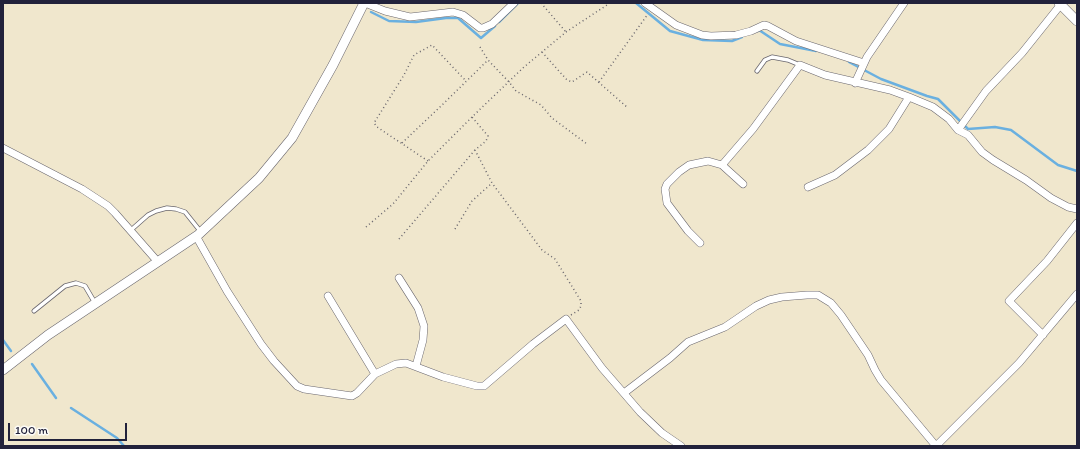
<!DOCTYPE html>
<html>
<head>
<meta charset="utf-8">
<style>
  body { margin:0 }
  #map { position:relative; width:1080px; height:449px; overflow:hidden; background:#f0e7cd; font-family:Itim,sans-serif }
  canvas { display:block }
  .frame { position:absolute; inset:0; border:4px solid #22223b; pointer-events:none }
  .scale { position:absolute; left:8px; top:423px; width:119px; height:18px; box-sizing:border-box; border:2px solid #22223b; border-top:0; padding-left:5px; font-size:12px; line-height:14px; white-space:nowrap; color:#22223b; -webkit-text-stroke:3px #fdfcf7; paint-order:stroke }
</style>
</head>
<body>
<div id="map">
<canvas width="1080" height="449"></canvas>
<div class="frame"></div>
<div class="scale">100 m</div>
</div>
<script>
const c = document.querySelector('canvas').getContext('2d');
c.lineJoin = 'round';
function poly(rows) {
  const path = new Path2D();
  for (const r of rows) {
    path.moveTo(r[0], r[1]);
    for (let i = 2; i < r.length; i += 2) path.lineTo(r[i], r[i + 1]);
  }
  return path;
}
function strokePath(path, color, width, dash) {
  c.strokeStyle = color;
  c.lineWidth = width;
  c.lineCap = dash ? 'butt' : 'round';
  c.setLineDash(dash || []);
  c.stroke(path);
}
strokePath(poly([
  [636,3,670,31,703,40,732,41,742,37],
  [371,12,389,21,416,22,446,18,458,18,481,38,495,26],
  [499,22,518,3],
  [758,31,759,30,780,44,816,51],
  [849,62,881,79,927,96,938,99,968,129,995,127,1011,130,1058,165,1077,171],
  [3,340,11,351],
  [32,364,56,398],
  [71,408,117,438,124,446]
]), '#6ab0e0', 2.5);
const lane = poly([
  [757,71,765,60,772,57,788,60,800,65],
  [131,230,148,215,156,211,167,208,176,209,185,212,201,232],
  [34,311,65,286,76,283,85,286,95,303]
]);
const street = poly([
  [365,3,385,11,410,17,453,12,463,15,480,28,483,28,492,24,514,3],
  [645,3,676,25,702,35,711,36,736,35,751,31,764,25,768,26,796,41,864,63],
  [855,83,867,57,904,3],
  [958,130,986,91,1022,53,1062,3],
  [3,148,82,189,108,206,115,213,158,262],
  [722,165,753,129,800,65,825,75,890,90,909,97,933,107,949,119,958,130,968,135,982,152,993,160,1026,180,1051,198,1068,207,1077,209],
  [808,187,835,175,868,150,889,129,909,97],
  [196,236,227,291,261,344,274,361,297,386,304,389,352,396,357,393,375,374,396,364,406,363,443,377,477,386,484,386,533,344,566,319,602,368,640,412,662,433,681,446],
  [700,243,688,231,667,203,665,189,667,184,679,172,689,165,708,161,722,165,743,184],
  [399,278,418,308,424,326,423,340,416,366],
  [328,296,375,374],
  [1043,335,1009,301,1047,261,1077,223],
  [624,393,670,358,688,342,725,327,756,306,769,300,782,297,807,295,818,295,831,303,841,315,868,355,875,370,881,380,936,446],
  [936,446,1019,363,1077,294]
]);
const secondary = poly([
  [1059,3,1077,21],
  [3,370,48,335,198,235,259,178,292,138,333,65,364,3]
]);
strokePath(lane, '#6a676e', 5);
strokePath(street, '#6a676e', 8);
strokePath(secondary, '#6a676e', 10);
strokePath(poly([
  [541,3,566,32],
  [480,47,488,60,509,82,516,91,541,105,552,118,587,144],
  [542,52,567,80,572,82,587,72,628,108],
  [599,82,648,14],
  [402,143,440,107,488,60],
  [428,161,377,127,374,123,404,75,414,55,432,45,466,81],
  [366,227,393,204,428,161,472,117],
  [455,229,472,201,492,183],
  [399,239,475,150],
  [571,315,579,310,581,306,581,301,555,259,542,250,492,183,475,150,486,141,488,136,472,117,524,67,566,32,610,3]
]), '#6a676e', 1.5, [1, 3]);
strokePath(lane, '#fff', 3.5);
strokePath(street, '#fff', 7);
strokePath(secondary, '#fff', 9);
</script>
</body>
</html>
